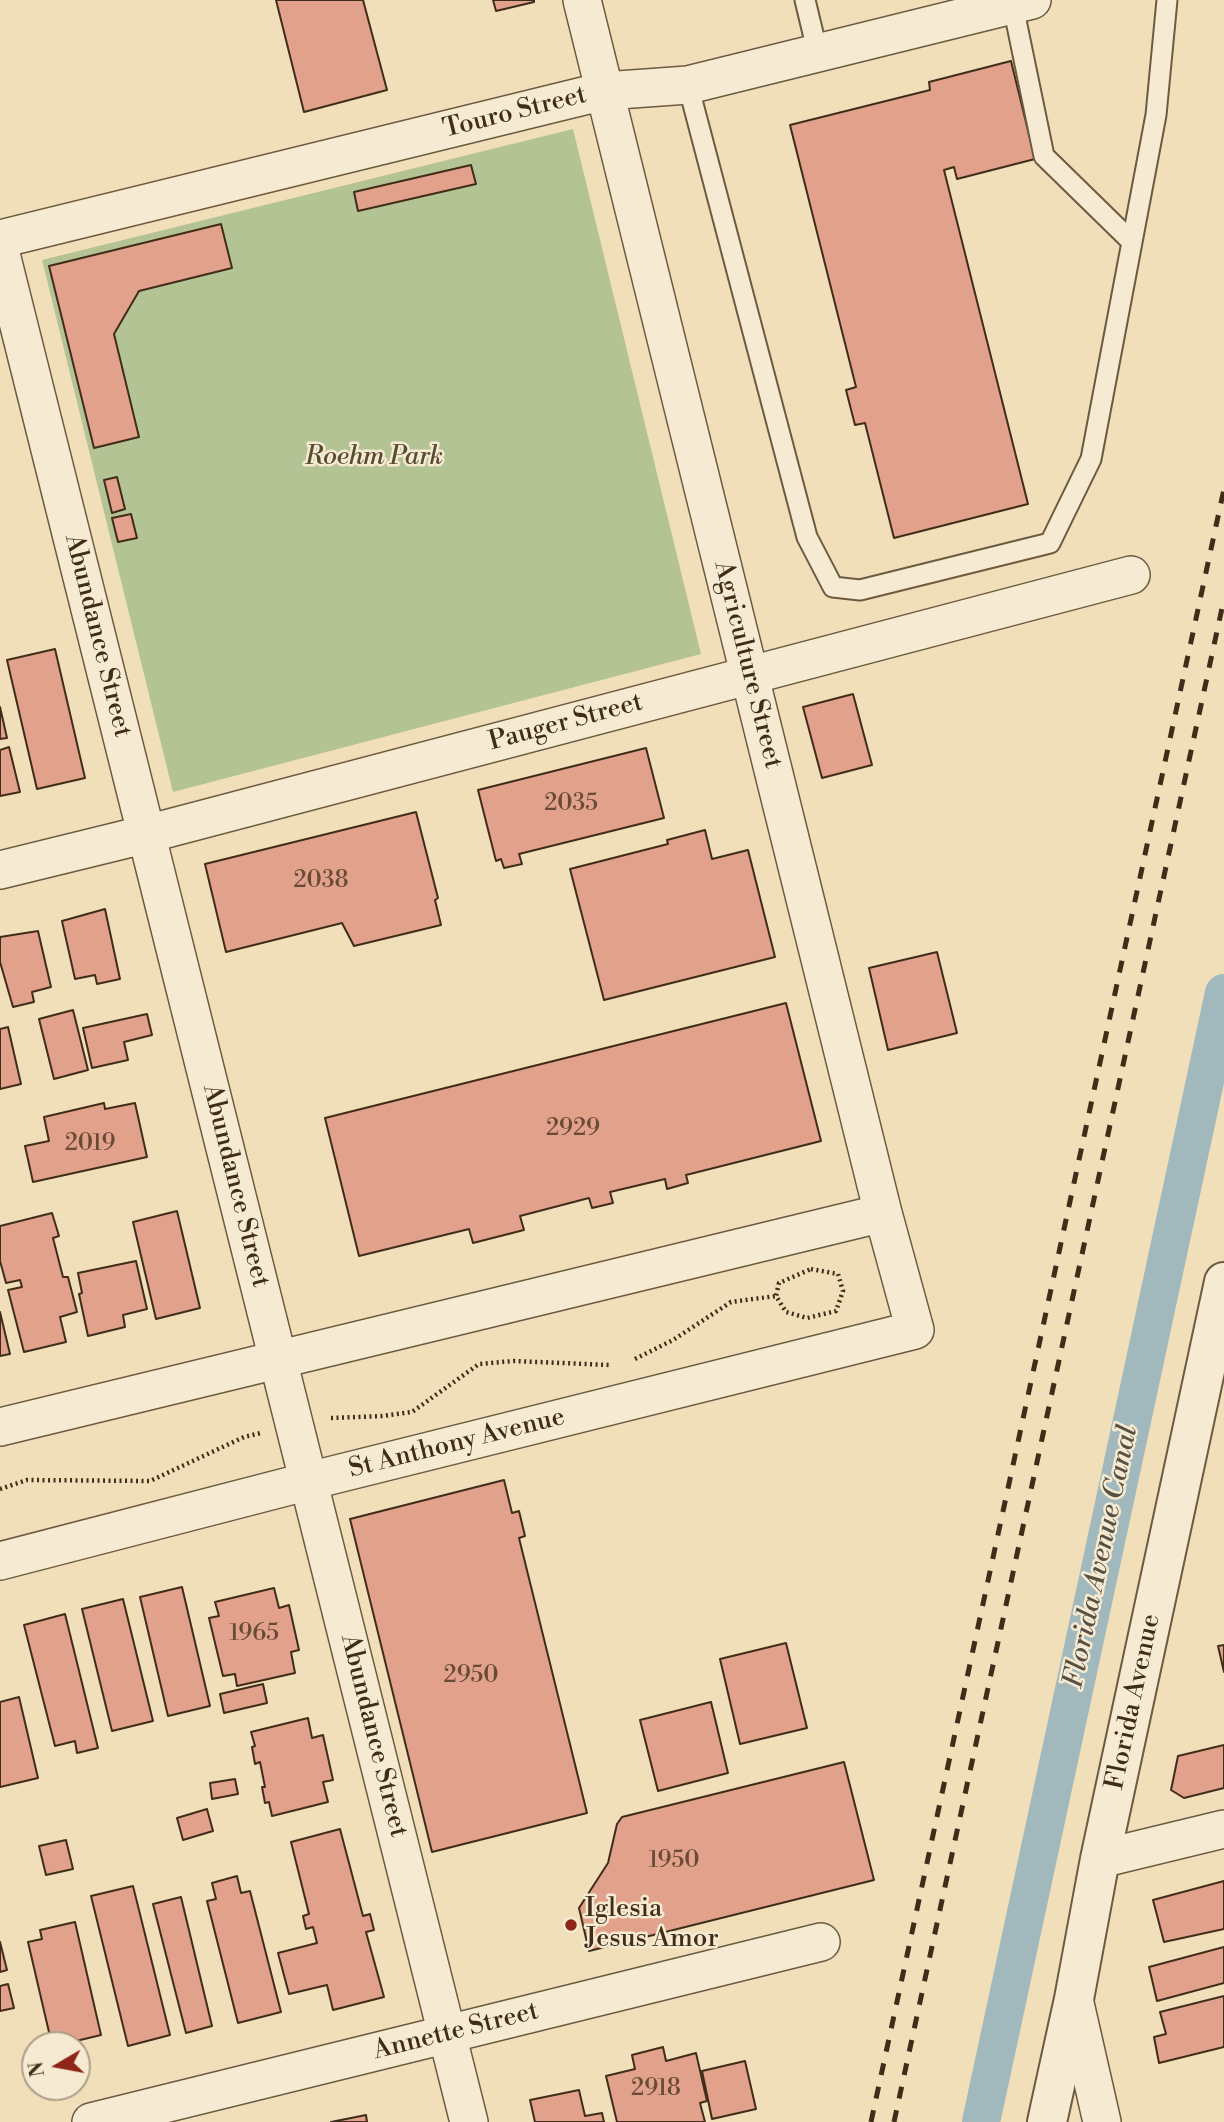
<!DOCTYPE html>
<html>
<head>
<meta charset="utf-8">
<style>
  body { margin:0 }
  #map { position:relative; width:1224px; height:2122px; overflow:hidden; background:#f1dfba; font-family:"Libre Bodoni",serif }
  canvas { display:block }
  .north { position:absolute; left:21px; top:2031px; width:70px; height:70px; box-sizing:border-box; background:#f6ead2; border:2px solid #ad9e88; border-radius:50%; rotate:260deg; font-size:19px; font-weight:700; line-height:28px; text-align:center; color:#402d19 }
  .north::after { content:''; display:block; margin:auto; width:24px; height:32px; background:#8f2418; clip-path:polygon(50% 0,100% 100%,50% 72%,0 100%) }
</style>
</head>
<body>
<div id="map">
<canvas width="1224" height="2122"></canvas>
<div class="north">N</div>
</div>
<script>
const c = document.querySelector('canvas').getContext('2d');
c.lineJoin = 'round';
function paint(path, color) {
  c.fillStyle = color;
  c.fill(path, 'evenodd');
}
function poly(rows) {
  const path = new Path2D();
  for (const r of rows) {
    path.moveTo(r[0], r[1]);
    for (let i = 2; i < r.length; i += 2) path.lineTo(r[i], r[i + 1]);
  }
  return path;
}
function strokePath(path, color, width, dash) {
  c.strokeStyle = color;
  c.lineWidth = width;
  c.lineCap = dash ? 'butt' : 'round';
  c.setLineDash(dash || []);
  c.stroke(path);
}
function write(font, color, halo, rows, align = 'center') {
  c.font = font + ' "Libre Bodoni",serif';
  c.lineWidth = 5;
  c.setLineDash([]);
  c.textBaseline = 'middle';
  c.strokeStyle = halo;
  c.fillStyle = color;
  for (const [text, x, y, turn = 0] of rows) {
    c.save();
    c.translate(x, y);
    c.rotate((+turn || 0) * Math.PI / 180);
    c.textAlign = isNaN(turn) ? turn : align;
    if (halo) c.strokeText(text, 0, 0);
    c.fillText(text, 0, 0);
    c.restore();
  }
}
paint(poly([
  [573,129,701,654,173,792,42,260]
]), '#b4c394');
strokePath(poly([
  [981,2122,1224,993]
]), '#a1b9bc', 38);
const building = poly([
  [276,0,363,0,387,90,304,112,276,0],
  [493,0,534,0,534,2,496,11,493,0],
  [1011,61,1035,159,957,179,954,167,944,170,1028,504,894,538,865,423,855,425,846,390,856,387,790,125,930,90,929,82,1011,61],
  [471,165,476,184,358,211,354,192,471,165],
  [221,224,232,268,139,291,114,334,139,437,94,448,49,266,221,224],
  [117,477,125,509,112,513,104,480,117,477],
  [131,514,137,538,118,542,112,518,131,514],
  [55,649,85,778,37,789,7,660,55,649],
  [853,694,872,765,822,778,803,707,853,694],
  [0,707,7,738,0,739,0,707],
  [9,747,20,792,0,796,0,750,9,747],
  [646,748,664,818,519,854,522,864,504,868,501,859,496,861,478,790,646,748],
  [416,812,438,898,435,900,441,925,354,946,342,923,226,952,205,864,416,812],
  [705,830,712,859,748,850,775,957,604,1000,570,869,668,844,667,840,705,830],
  [105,909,120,979,97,984,95,975,75,979,62,921,105,909],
  [38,931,51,987,32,992,34,1002,13,1007,0,962,0,937,38,931],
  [937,952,957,1033,888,1050,869,968,937,952],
  [786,1003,821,1141,686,1175,688,1183,667,1189,665,1179,610,1192,613,1203,592,1208,589,1198,520,1216,524,1230,473,1243,469,1229,359,1256,325,1118,786,1003],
  [73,1010,88,1070,54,1079,39,1019,73,1010],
  [147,1014,152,1035,124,1042,128,1060,92,1068,83,1028,147,1014],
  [8,1027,21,1084,0,1089,0,1029,8,1027],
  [104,1103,105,1109,135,1103,147,1157,33,1182,25,1146,49,1141,44,1117,104,1103],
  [177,1211,200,1308,156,1319,133,1222,177,1211],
  [52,1213,59,1236,53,1238,63,1277,68,1277,77,1312,60,1317,66,1342,24,1352,8,1290,22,1287,20,1280,6,1283,0,1261,0,1226,52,1213],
  [136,1261,147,1309,123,1315,125,1327,88,1336,79,1294,82,1293,78,1273,136,1261],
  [0,1312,10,1354,0,1356,0,1312],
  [504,1480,512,1513,519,1511,525,1536,519,1538,587,1813,432,1852,350,1519,504,1480],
  [182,1587,210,1706,168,1716,140,1597,182,1587],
  [274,1588,279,1608,289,1605,299,1650,291,1652,295,1673,237,1686,235,1674,223,1676,209,1618,219,1616,215,1602,274,1588],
  [123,1599,153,1721,112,1731,82,1609,123,1599],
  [65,1614,98,1748,77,1753,75,1741,55,1746,24,1625,65,1614],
  [786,1643,807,1728,740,1744,720,1659,786,1643],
  [1224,1645,1224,1672,1218,1646,1224,1645],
  [263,1684,267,1703,224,1713,220,1694,263,1684],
  [19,1697,38,1778,0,1787,0,1702,19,1697],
  [711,1702,728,1773,658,1791,640,1720,711,1702],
  [308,1718,312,1738,323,1735,333,1780,323,1782,328,1802,272,1816,269,1802,265,1803,262,1787,265,1787,260,1762,255,1764,252,1747,255,1746,251,1732,308,1718],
  [1224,1745,1224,1788,1184,1798,1171,1790,1178,1756,1224,1745],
  [844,1762,874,1880,589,1951,579,1908,608,1863,617,1824,622,1817,844,1762],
  [235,1779,238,1794,212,1799,210,1783,235,1779],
  [207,1809,213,1831,183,1840,177,1818,207,1809],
  [340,1829,363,1916,370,1914,374,1930,366,1932,384,1997,333,2010,327,1985,289,1994,278,1953,317,1943,313,1927,306,1929,303,1916,309,1914,291,1842,340,1829],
  [66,1840,73,1869,46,1875,39,1846,66,1840],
  [237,1876,241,1893,250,1891,281,2012,238,2023,207,1901,216,1899,212,1883,237,1876],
  [1224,1881,1224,1929,1164,1942,1153,1900,1224,1881],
  [133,1886,170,2035,128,2046,91,1896,133,1886],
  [181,1897,212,2026,186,2033,153,1904,181,1897],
  [75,1922,101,2035,76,2041,77,2045,52,2045,28,1942,42,1939,40,1930,75,1922],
  [0,1942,7,1970,0,1972,0,1942],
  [1224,1947,1224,1983,1157,2001,1149,1967,1224,1947],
  [8,1984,14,2008,0,2011,0,1986,8,1984],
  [1224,1996,1224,2047,1159,2063,1154,2037,1166,2034,1160,2012,1224,1996],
  [663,2047,666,2061,696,2053,707,2101,700,2103,705,2122,617,2122,606,2076,635,2069,632,2055,663,2047],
  [745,2061,756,2109,712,2119,702,2071,745,2061],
  [579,2090,585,2116,602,2113,604,2122,535,2122,530,2100,579,2090],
  [366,2115,367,2122,331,2122,366,2115]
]);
paint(building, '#e2a18b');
strokePath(building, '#402d19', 2);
const service = poly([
  [805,0,818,54],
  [1013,6,1044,156,1132,242],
  [688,85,807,537,833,587,860,590,1050,543,1091,459,1156,115,1167,0]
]);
const minor = poly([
  [0,239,604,91,688,85,1032,0],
  [0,250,469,2122],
  [0,870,147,834,1131,575],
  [0,1427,883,1213],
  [0,1561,309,1481,915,1330,883,1213,582,0],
  [1100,1859,1224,1829],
  [1074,1999,1102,2122],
  [91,2122,821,1942]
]);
const tertiary = poly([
  [1047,2122,1074,1999,1100,1859,1224,1282]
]);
strokePath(service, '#6c5a41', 23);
strokePath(minor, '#6c5a41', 40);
strokePath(tertiary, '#6c5a41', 42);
strokePath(poly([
  [811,1269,838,1274,843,1291,836,1311,807,1318,786,1312,776,1296,779,1283,811,1269],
  [635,1359,673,1340,731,1302,776,1296],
  [331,1418,382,1416,412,1412,479,1364,514,1361,610,1365],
  [0,1489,27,1480,150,1481,244,1437,261,1433]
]), '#402d19', 4.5, [2, 3.5]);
strokePath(service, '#f6ead2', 19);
strokePath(minor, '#f6ead2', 37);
strokePath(tertiary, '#f6ead2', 38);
strokePath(poly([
  [871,2122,1224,489],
  [894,2122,1224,599]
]), '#402d19', 5, [12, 12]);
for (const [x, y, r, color] of [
  [571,1925,7,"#8f2418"]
]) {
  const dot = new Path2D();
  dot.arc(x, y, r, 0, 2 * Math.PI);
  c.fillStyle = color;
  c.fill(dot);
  strokePath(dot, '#f6ead2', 2.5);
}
write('23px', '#684a36', null, [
  ["2035",571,804],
  ["2038",321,881],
  ["2929",573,1129],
  ["2019",90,1144],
  ["1965",254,1634],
  ["2950",471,1676],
  ["1950",674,1861],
  ["2918",656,2089]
]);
write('26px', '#402d19', '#f6ead2', [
  ["Touro Street",515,113,-14],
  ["Abundance Street",97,636,76],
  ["Agriculture Street",747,665,76],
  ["Pauger Street",566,723,-15],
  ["Abundance Street",235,1186,76],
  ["St Anthony Avenue",457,1444,-14],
  ["Florida Avenue",1134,1702,-78],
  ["Abundance Street",373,1736,76],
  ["Annette Street",456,2032,-14]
]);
write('italic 26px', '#574b32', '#f6ead2', [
  ["Roehm Park",374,458]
]);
write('26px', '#402d19', '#f6ead2', [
  ["Iglesia",585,1910],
  ["Jesus Amor",585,1940]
], 'left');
write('italic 28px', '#585042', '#f6ead2', [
  ["Florida Avenue Canal",1102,1557,-78]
]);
</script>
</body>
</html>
